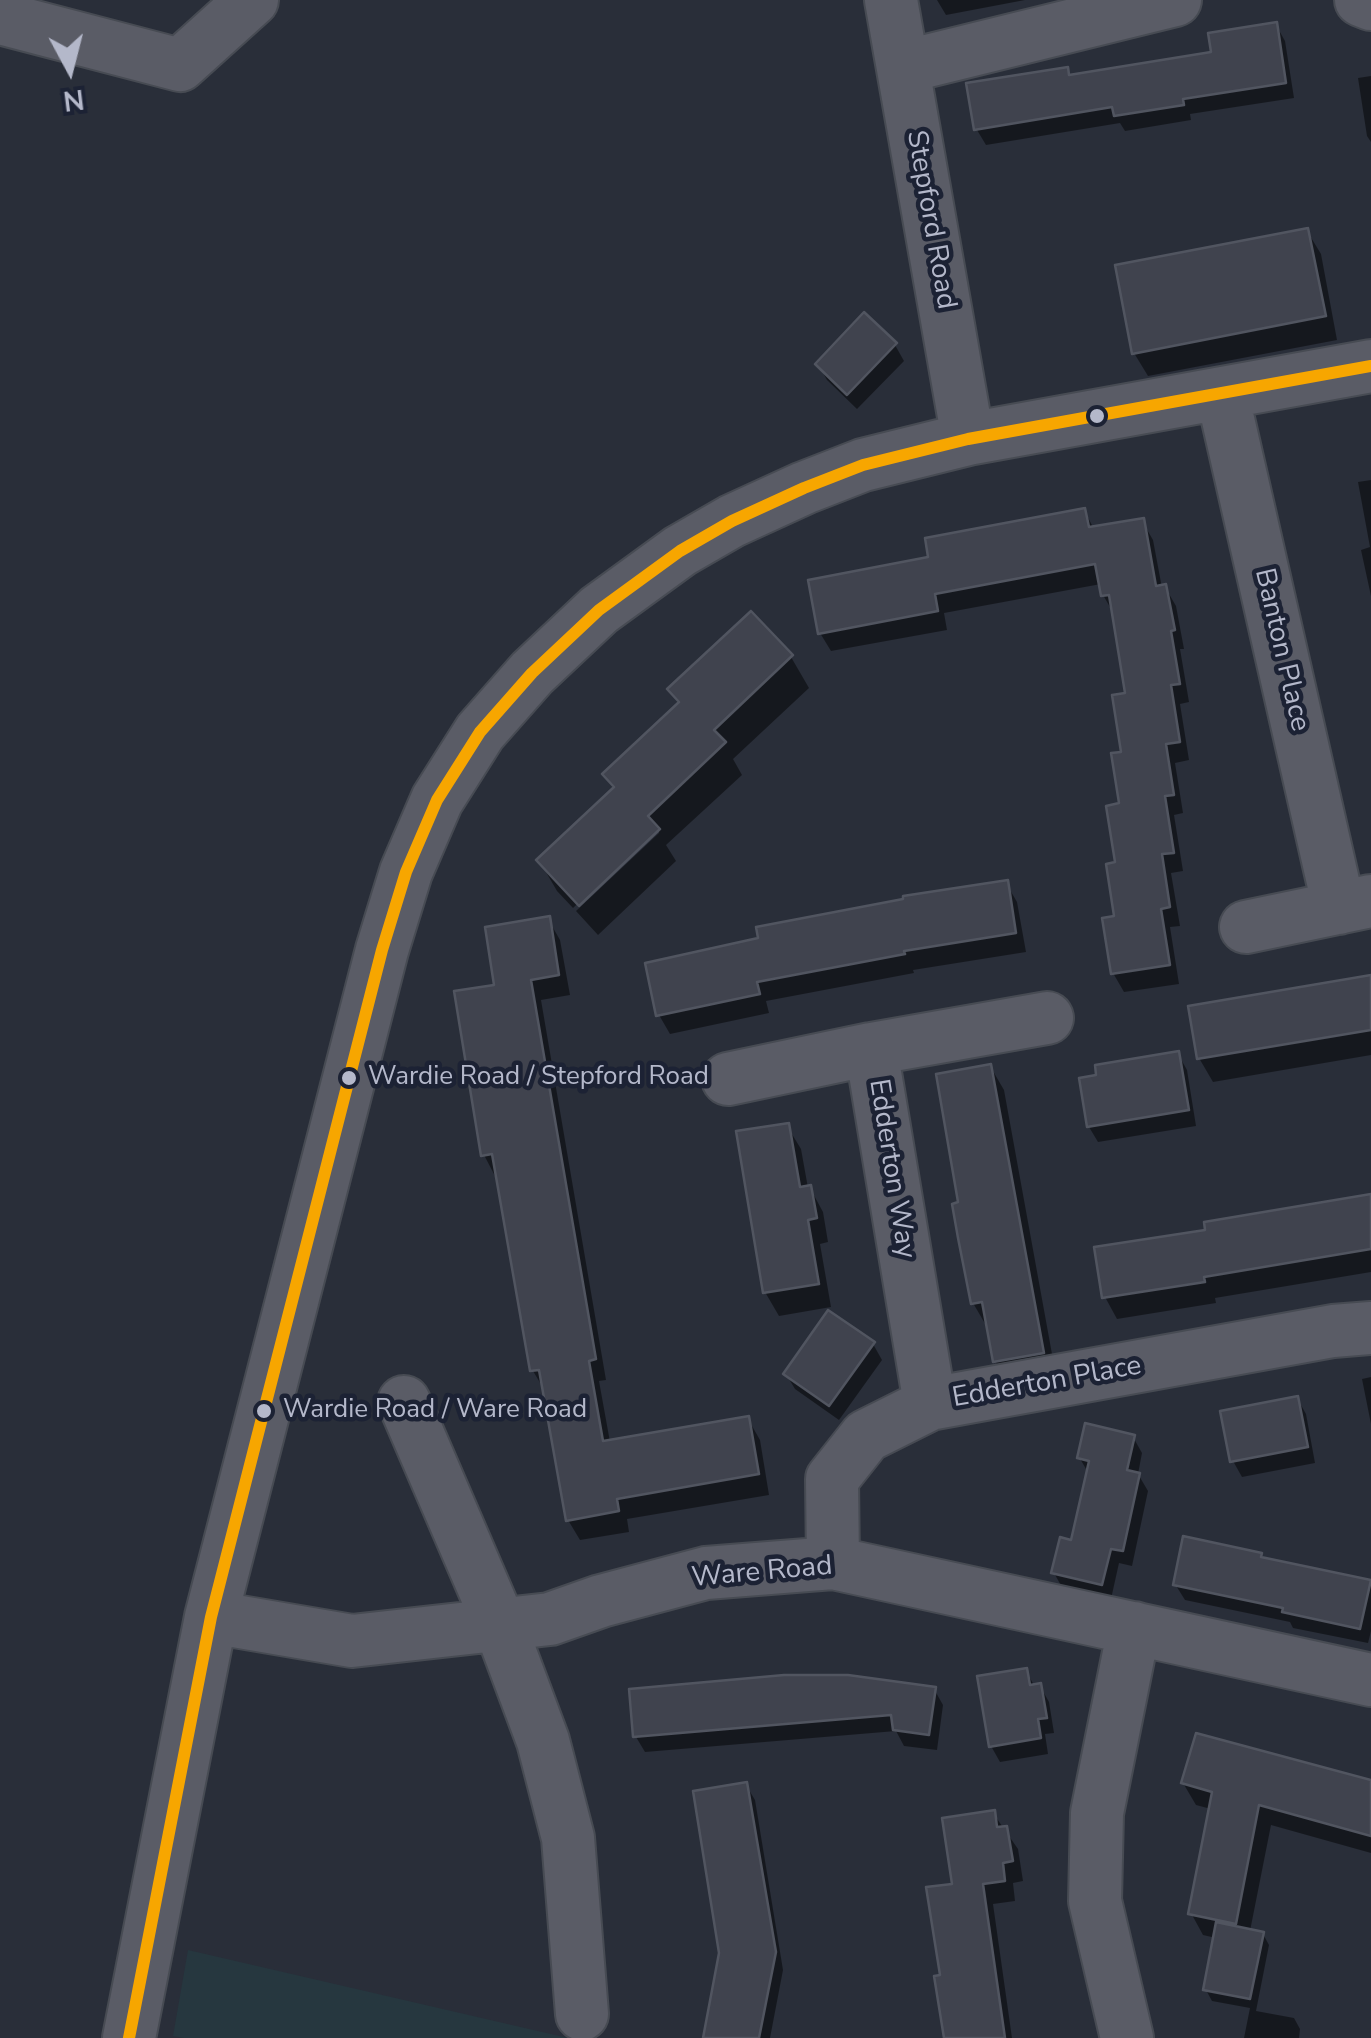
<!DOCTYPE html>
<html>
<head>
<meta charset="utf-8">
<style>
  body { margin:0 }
  #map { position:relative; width:1371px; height:2038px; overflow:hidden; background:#292e39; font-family:"Nunito Sans",sans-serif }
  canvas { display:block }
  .north { position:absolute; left:20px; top:20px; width:100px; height:100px; -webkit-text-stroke:8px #1c2234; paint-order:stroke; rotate:173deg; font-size:28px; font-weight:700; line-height:40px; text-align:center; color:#b4b8ca }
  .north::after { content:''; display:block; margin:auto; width:35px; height:45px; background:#b4b8ca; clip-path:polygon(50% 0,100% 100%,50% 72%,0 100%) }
</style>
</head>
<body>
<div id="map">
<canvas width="1371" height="2038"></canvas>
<div class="north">N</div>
</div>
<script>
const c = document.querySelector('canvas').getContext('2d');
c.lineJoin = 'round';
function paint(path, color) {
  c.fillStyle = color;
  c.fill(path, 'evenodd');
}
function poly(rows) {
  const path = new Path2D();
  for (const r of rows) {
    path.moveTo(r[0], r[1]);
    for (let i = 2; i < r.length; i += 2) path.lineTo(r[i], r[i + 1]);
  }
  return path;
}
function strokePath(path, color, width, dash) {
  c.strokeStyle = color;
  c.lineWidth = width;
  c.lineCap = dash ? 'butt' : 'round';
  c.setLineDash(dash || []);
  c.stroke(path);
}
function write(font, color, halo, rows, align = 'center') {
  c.font = font + ' "Nunito Sans",sans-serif';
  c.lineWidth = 9;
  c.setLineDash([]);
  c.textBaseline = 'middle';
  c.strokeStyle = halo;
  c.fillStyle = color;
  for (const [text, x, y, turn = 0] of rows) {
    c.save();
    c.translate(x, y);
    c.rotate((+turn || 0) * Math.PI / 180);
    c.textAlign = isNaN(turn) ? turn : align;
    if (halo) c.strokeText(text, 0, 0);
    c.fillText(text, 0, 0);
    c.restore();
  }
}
paint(poly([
  [188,1950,568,2038,184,2038,173,2036]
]), '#26373f');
paint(poly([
  [937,0,1025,0,946,15],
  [1276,25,1285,41,1294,98,1190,114,1191,120,1125,131,1120,123,986,145,977,130,1067,70,1071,78,1213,54],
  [1371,76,1371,142,1367,136,1358,78],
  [1307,231,1321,254,1337,340,1148,376,1134,353],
  [895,345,904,361,857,409,827,380,818,364],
  [1371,480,1371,596,1361,550,1370,547,1358,482],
  [1084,510,1094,529,1142,521,1153,540,1162,588,1165,587,1176,606,1184,649,1180,649,1189,702,1180,704,1189,760,1175,763,1183,813,1174,815,1183,871,1171,873,1180,926,1170,927,1179,984,1124,992,1113,973,1128,695,1114,614,1103,595,1101,584,944,613,947,630,831,651,820,633,931,559],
  [751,614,791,657,809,688,733,759,742,775,666,845,676,861,598,935,576,911,659,833,659,826,573,908,557,891,539,860,614,790,605,774,679,705,670,690],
  [1006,883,1017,902,1026,952,913,970,914,973,766,1001,769,1013,670,1034,659,1015,648,965],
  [548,919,560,940,570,995,541,1000,606,1380,599,1381,610,1442,748,1419,760,1440,769,1495,627,1519,629,1532,580,1540,568,1520,545,1391,533,1371,498,1176,495,1176,484,1155,497,987],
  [1371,978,1371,1055,1213,1082,1199,1058],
  [1178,1054,1187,1070,1196,1126,1098,1142,1089,1127],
  [990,1066,1004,1090,1056,1376,1009,1385,995,1361,987,1327,973,1303,961,1204],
  [787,1126,801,1149,808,1188,810,1188,823,1212,828,1242,820,1244,831,1307,779,1316,765,1292],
  [1371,1197,1371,1272,1215,1298,1216,1303,1117,1319,1105,1297,1208,1232],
  [873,1344,882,1360,839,1420,795,1389,786,1374],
  [1371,1377,1371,1424,1362,1379],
  [1297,1398,1306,1414,1315,1463,1242,1477,1233,1461],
  [1133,1437,1142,1453,1138,1474,1148,1491,1132,1566,1119,1563,1111,1599,1063,1589,1054,1573,1073,1543,1089,1474,1079,1457],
  [1260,1555,1262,1559,1369,1583,1371,1586,1371,1631,1368,1643,1293,1628,1290,1622,1185,1600,1175,1584],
  [1026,1671,1035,1687,1040,1686,1049,1702,1054,1733,1045,1734,1048,1754,1000,1762,991,1746],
  [934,1689,943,1705,937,1750,904,1746,896,1731,645,1752,636,1737],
  [1371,1782,1371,1853,1271,1825,1250,1931,1263,1934,1269,1945,1256,2011,1294,2018,1300,2029,1299,2038,1244,2038,1250,2008,1212,2001,1206,1990,1216,1938,1203,1935,1191,1913,1211,1809,1196,1805,1183,1783],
  [746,1785,755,1800,783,1970,770,2038,706,2038],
  [993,1813,1018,1849,1023,1881,1013,1883,1015,1901,993,1904,1012,2038,946,2038,943,1977,955,1886]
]), '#0007');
const building = poly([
  [1277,22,1286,83,1183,99,1184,105,1114,116,1112,107,974,130,966,83,1068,67,1069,75,1211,52,1208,33,1277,22],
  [1308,228,1326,316,1132,354,1115,265,1308,228],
  [864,312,897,343,847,395,815,364,864,312],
  [1085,508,1089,527,1144,518,1156,586,1166,584,1175,630,1171,631,1180,684,1171,685,1180,742,1166,744,1174,795,1165,796,1174,853,1162,854,1170,907,1161,909,1170,965,1111,974,1102,918,1114,916,1106,864,1115,862,1106,806,1119,803,1111,753,1121,752,1112,695,1125,693,1109,595,1101,596,1095,564,935,594,938,611,818,634,808,580,928,557,925,538,1085,508],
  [751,611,793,655,714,730,726,742,648,816,660,829,579,906,536,860,614,787,602,774,679,702,667,689,751,611],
  [1008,880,1016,933,904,951,905,954,757,982,760,994,656,1016,645,963,758,938,756,927,903,899,903,896,1008,880],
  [550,916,559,975,531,980,596,1359,589,1361,603,1441,749,1416,759,1474,617,1499,619,1511,566,1521,539,1370,530,1371,492,1154,481,1156,454,991,494,985,485,927,550,916],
  [1371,975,1371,1030,1197,1059,1188,1006,1371,975],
  [1179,1051,1189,1110,1087,1127,1079,1078,1096,1075,1095,1065,1179,1051],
  [991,1064,1044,1353,993,1362,982,1302,971,1304,958,1238,952,1204,958,1202,936,1074,991,1064],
  [789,1123,800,1187,811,1185,817,1218,808,1220,819,1284,763,1293,736,1131,789,1123],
  [1371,1194,1371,1249,1204,1277,1205,1282,1102,1298,1094,1247,1205,1230,1204,1222,1371,1194],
  [828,1310,875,1342,829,1406,783,1374,828,1310],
  [1298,1396,1308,1447,1230,1462,1220,1411,1298,1396],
  [1085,1423,1135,1435,1127,1470,1140,1473,1123,1551,1111,1549,1102,1585,1051,1573,1060,1537,1071,1540,1089,1461,1077,1458,1085,1423],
  [1183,1536,1262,1553,1261,1557,1371,1580,1360,1629,1282,1612,1283,1608,1173,1585,1183,1536],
  [1027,1668,1030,1685,1041,1683,1047,1718,1038,1719,1041,1738,989,1747,977,1676,1027,1668],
  [784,1675,848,1675,936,1687,929,1735,893,1730,891,1715,633,1737,629,1689,784,1675],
  [1196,1733,1371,1780,1371,1836,1259,1805,1236,1924,1188,1914,1212,1792,1181,1783,1196,1733],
  [747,1782,776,1952,759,2038,703,2038,719,1953,693,1791,747,1782],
  [995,1810,997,1827,1007,1826,1013,1861,1003,1863,1005,1881,983,1884,1005,2038,944,2038,934,1976,940,1975,926,1887,952,1884,942,1818,995,1810],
  [1216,1922,1264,1932,1250,1999,1203,1990,1216,1922]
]);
paint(building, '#40434e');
strokePath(building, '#515560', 2.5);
const minor = poly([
  [891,0,968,439],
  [1361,0,1371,4],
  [0,18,180,65,252,0],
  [903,67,1175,0],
  [1222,393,1339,908],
  [1246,927,1371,901],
  [728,1079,871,1049],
  [404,1402,499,1623,543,1741,568,1838,582,2014],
  [930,1404,871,1049,1047,1018],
  [833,1563,832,1479,866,1436,930,1404,1333,1331,1371,1328],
  [211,1617,352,1641,550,1619,601,1601,706,1573,833,1563,1371,1680],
  [129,2038,211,1617,382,950,406,872,437,800,480,732,532,673,599,610,680,551,732,521,804,488,863,465,968,439,1371,366],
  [1127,2038,1095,1901,1097,1813,1134,1628]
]);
strokePath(minor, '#474b53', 56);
strokePath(minor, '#5a5c66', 52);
strokePath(poly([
  [129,2038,211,1617,382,950,406,872,437,800,480,732,532,673,599,610,680,551,732,521,804,488,863,465,968,439,1371,366]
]), '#f7a600', 12);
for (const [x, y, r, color] of [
  [1097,416,9,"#b4b8ca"],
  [349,1078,9,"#b4b8ca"],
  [264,1411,9,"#b4b8ca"]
]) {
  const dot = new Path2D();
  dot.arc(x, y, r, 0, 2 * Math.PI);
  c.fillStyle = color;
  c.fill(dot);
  strokePath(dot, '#1c2234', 4);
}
write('26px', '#b4b8ca', '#1c2234', [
  ["Wardie Road / Stepford Road",368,1078],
  ["Wardie Road / Ware Road",283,1411]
], 'left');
write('28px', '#b4b8ca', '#1c2234', [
  ["Stepford Road",930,220,80],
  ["Banton Place",1281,650,77],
  ["Edderton Way",891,1169,81],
  ["Edderton Place",1047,1383,-10],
  ["Ware Road",762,1573,-5]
]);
</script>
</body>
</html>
